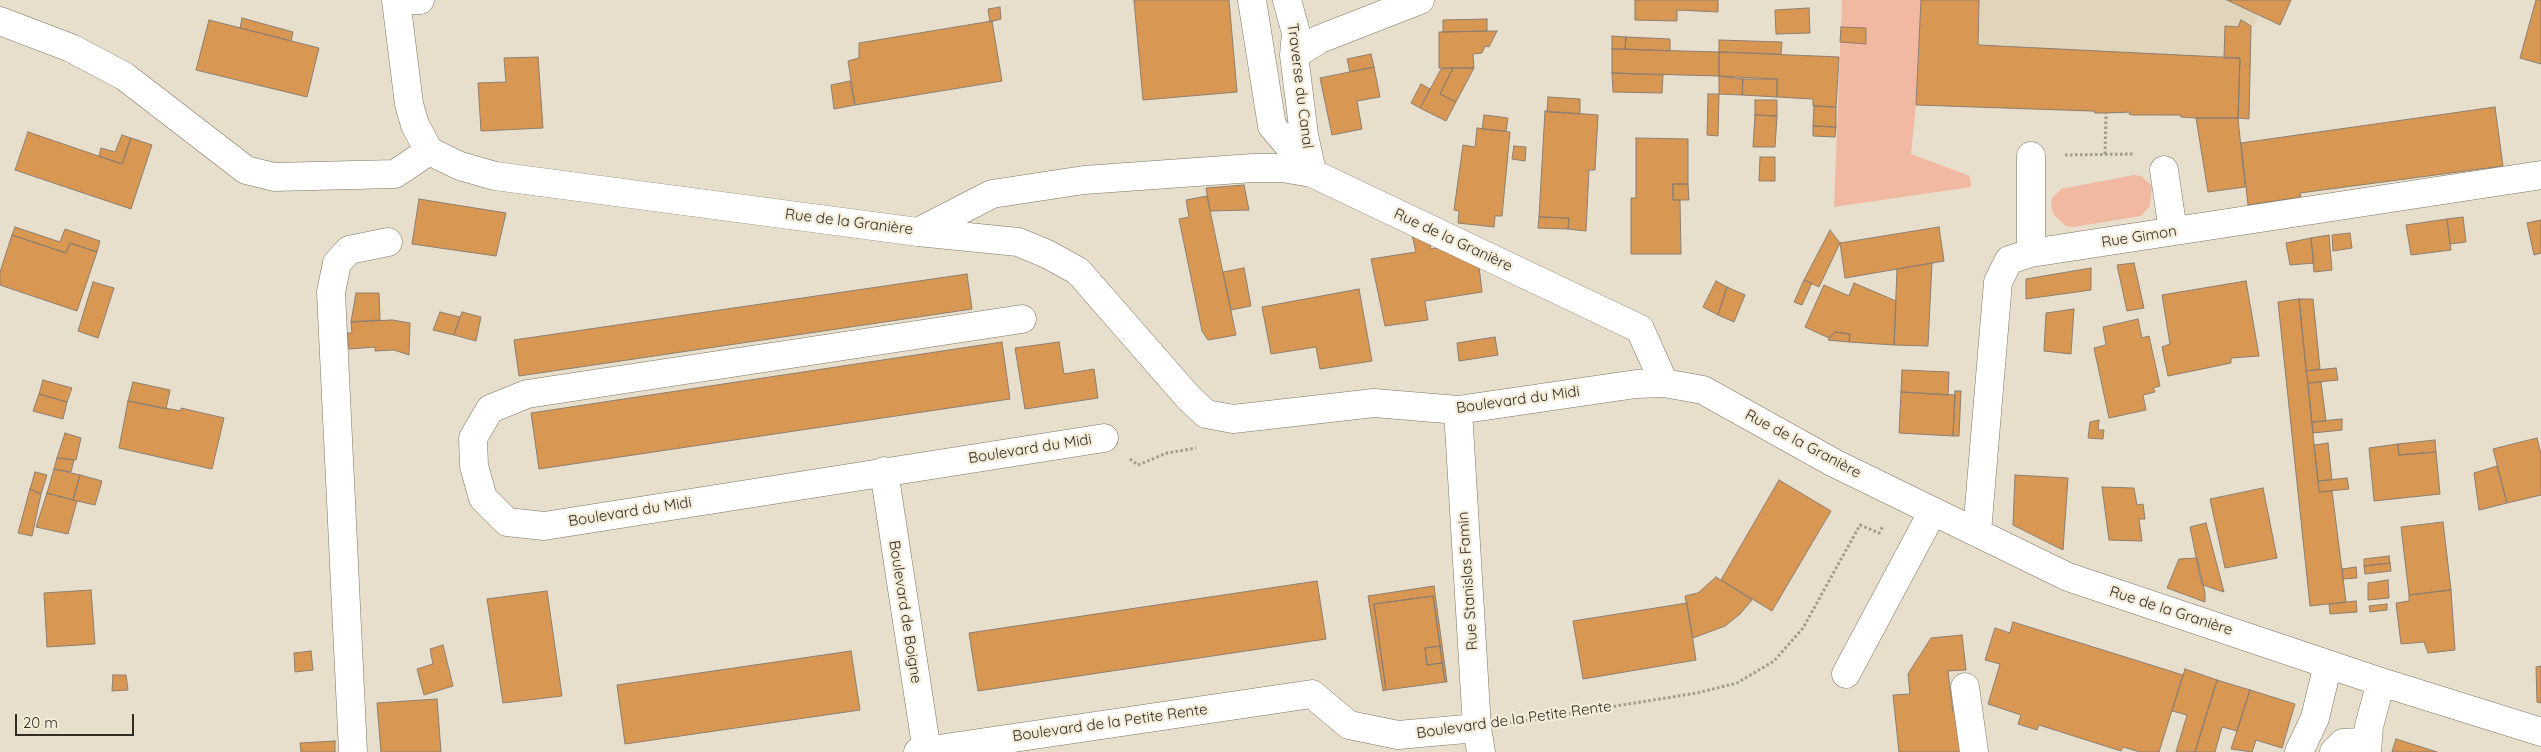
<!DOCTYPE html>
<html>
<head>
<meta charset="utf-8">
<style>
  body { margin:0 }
  #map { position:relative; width:2541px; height:752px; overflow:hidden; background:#e7dfcc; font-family:Quicksand,sans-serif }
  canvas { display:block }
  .scale { position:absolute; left:15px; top:714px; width:119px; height:22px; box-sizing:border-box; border:2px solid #302d25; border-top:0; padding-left:6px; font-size:15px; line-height:18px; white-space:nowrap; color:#302d25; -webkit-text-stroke:4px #f4ecd8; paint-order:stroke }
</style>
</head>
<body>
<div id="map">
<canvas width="2541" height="752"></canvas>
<div class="scale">20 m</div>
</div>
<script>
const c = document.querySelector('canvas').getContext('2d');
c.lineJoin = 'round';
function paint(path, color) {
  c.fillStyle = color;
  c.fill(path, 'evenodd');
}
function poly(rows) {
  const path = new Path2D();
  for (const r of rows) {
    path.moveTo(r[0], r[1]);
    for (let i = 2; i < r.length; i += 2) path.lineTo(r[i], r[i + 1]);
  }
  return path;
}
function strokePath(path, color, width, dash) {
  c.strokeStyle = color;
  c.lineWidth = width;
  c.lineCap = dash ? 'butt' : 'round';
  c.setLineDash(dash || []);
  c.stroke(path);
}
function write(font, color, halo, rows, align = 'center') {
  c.font = font + ' Quicksand,sans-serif';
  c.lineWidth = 4.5;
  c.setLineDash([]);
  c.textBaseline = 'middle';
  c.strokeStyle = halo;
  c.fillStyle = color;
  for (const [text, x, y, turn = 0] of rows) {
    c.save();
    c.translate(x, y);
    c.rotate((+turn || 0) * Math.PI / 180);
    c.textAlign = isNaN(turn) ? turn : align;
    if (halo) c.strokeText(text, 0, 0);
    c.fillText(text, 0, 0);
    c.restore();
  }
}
paint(poly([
  [1921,0,2291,0,2280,25,2258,15,2254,27,2251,26,2249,119,1916,105]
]), '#e0d5ba');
paint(poly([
  [1842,0,1921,0,1916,105,1911,154,1970,176,1971,187,1834,207],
  [2134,175,2141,176,2152,186,2150,206,2141,216,2073,227,2066,226,2054,215,2051,208,2052,198,2061,189]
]), '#f1b8a2');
const building = poly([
  [1134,0,1229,0,1237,92,1143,100,1134,0],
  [1635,0,1718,0,1718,12,1677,10,1677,21,1635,20,1635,0],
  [1921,0,1979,0,1978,45,2240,58,2238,118,2196,118,2181,117,2180,115,2133,115,2129,114,2130,112,2106,113,2095,113,2094,111,1916,105,1921,0],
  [2227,0,2291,0,2280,25,2227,0],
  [2536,0,2541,0,2541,64,2520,58,2536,0],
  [1000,7,1001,19,990,22,988,9,1000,7],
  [1809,8,1810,33,1776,34,1775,10,1809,8],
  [242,18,293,32,291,41,240,28,242,18],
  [1487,19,1487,31,1443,32,1443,20,1487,19],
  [209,20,319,48,307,97,196,70,209,20],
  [2241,20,2251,26,2249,119,2238,118,2240,58,2224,58,2225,26,2238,27,2241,20],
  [992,21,1002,81,855,105,848,61,859,58,859,43,992,21],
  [1841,27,1866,28,1866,44,1840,42,1841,27],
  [1497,31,1489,47,1485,46,1482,53,1473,54,1474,68,1439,68,1439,32,1497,31],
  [1612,36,1626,37,1625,49,1612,49,1612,36],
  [1626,37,1670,39,1670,51,1625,49,1626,37],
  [1719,40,1782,42,1781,54,1719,52,1719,40],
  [1612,49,1719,52,1719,76,1612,73,1612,49],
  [1719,52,1839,57,1836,107,1813,106,1813,99,1777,97,1777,79,1719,76,1719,52],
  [1371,54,1374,67,1350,72,1347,59,1371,54],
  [538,57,543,128,481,131,478,83,506,82,504,58,538,57],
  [1374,67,1380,97,1357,101,1362,129,1332,135,1320,78,1374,67],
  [1453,68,1474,68,1456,102,1440,94,1453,68],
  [1453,68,1440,94,1456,102,1446,121,1420,108,1441,69,1453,68],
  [1612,73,1663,75,1662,93,1613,92,1612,73],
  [1719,76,1743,79,1742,95,1719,94,1719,76],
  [1743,79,1777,79,1777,97,1742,95,1743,79],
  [850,81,855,105,834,109,831,85,850,81],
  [1421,84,1430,89,1420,108,1411,103,1421,84],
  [1708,94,1719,94,1718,136,1707,135,1708,94],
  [1548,97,1580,99,1580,114,1547,112,1548,97],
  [1755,100,1777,100,1777,116,1755,115,1755,100],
  [1814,106,1836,107,1836,127,1813,126,1814,106],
  [2495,107,2503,166,2300,193,2301,197,2248,205,2241,143,2495,107],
  [1545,111,1598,115,1595,170,1589,170,1586,231,1568,229,1569,218,1539,217,1545,111],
  [1484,115,1508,118,1506,131,1482,129,1484,115],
  [1755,115,1777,116,1775,147,1753,147,1755,115],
  [2196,118,2238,118,2245,187,2208,192,2196,118],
  [1813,126,1836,127,1835,137,1813,136,1813,126],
  [1477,128,1510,132,1502,216,1495,216,1494,227,1458,223,1459,211,1454,210,1463,145,1475,147,1477,128],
  [28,132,122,164,131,138,152,145,131,209,15,170,28,132],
  [122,135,131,138,122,164,99,156,101,148,115,152,122,135],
  [1636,138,1688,139,1688,184,1673,184,1673,200,1680,200,1681,254,1631,254,1631,198,1636,198,1636,138],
  [1514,146,1526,147,1525,161,1512,159,1514,146],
  [1760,157,1775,157,1775,181,1759,181,1760,157],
  [1673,184,1688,184,1689,200,1673,200,1673,184],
  [1244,185,1249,210,1210,211,1206,188,1244,185],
  [1207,196,1236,335,1208,340,1202,331,1179,219,1189,217,1186,200,1207,196],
  [419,199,506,213,496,256,412,244,419,199],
  [1539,217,1569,218,1568,229,1538,228,1539,217],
  [2463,217,2466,242,2450,244,2447,219,2463,217],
  [2447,219,2451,250,2411,255,2406,225,2447,219],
  [2541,220,2541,253,2534,255,2527,223,2541,220],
  [15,227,60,242,65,229,100,241,97,252,70,243,66,253,12,235,15,227],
  [1939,227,1944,261,1845,278,1840,243,1939,227],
  [1830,230,1840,243,1819,287,1804,280,1830,230],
  [1411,231,1429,239,1431,249,1446,246,1478,258,1482,292,1425,301,1428,320,1385,326,1371,259,1416,252,1411,231],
  [2350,233,2352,248,2333,251,2332,235,2350,233],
  [12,235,66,253,70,243,97,252,77,311,0,285,0,272,12,235],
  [2329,235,2332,270,2314,272,2311,238,2329,235],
  [2311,238,2314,263,2290,265,2286,243,2311,238],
  [1932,263,1928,346,1894,345,1897,269,1932,263],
  [2134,263,2144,308,2127,311,2117,265,2134,263],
  [1244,268,1251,306,1231,310,1223,272,1244,268],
  [2091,268,2091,290,2026,299,2026,279,2091,268],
  [967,274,972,309,519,376,514,340,967,274],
  [1804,280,1812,283,1802,305,1794,302,1804,280],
  [1716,281,1727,287,1718,315,1703,307,1716,281],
  [2246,281,2259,356,2231,358,2231,363,2168,376,2162,347,2170,344,2162,295,2246,281],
  [93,282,114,288,98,338,78,331,93,282],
  [1854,283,1896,301,1894,345,1849,342,1850,334,1835,332,1829,338,1805,327,1824,285,1849,296,1854,283],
  [1727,287,1745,295,1734,322,1718,315,1727,287],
  [1359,289,1372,361,1320,369,1316,347,1271,354,1262,307,1359,289],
  [356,293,379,293,380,320,351,322,356,293],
  [2299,299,2319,492,2332,491,2346,602,2310,606,2278,302,2299,299],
  [2299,299,2313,299,2320,369,2306,371,2299,299],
  [2074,309,2071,354,2044,351,2046,313,2074,309],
  [440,312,460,317,454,335,433,330,440,312],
  [462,312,481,317,476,341,454,335,462,312],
  [2138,319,2142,338,2149,336,2160,386,2153,388,2155,392,2143,395,2146,410,2109,418,2094,348,2106,345,2103,327,2138,319],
  [392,320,410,323,409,355,394,350,375,351,375,347,349,349,347,333,352,333,351,322,392,320],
  [1835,332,1850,334,1849,342,1828,340,1835,332],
  [1495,337,1498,355,1459,361,1457,343,1495,337],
  [1002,342,1010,399,539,469,531,413,1002,342],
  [1059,342,1064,374,1094,369,1098,398,1025,409,1015,348,1059,342],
  [2336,368,2338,380,2308,383,2306,371,2336,368],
  [1902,370,1949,372,1948,395,1901,392,1902,370],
  [43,380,72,388,67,402,39,394,43,380],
  [133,382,170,390,166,409,128,401,133,382],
  [2321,382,2326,421,2312,422,2308,383,2321,382],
  [1955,391,1961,391,1959,436,1953,436,1955,391],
  [1901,392,1955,395,1953,436,1899,433,1901,392],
  [39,394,67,402,63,419,33,411,39,394],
  [128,401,181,411,181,408,224,418,212,469,119,448,128,401],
  [2342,419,2342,430,2313,433,2312,422,2342,419],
  [2099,420,2098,430,2104,430,2103,439,2088,438,2090,422,2099,420],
  [65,433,81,438,76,460,57,458,65,433],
  [2537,438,2541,454,2541,495,2507,503,2493,449,2537,438],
  [2435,440,2436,452,2399,455,2398,444,2435,440],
  [2328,443,2332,480,2318,481,2314,445,2328,443],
  [2398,444,2399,455,2436,452,2440,494,2374,501,2369,448,2398,444],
  [57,458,74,460,71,472,54,469,57,458],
  [2497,466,2507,503,2479,510,2474,473,2497,466],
  [54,469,80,475,73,500,47,493,54,469],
  [35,472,47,475,41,494,30,489,35,472],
  [80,475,102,481,95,505,73,500,80,475],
  [2015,475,2068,478,2063,550,2013,525,2015,475],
  [2347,478,2349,489,2319,492,2318,481,2347,478],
  [1779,480,1831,511,1772,611,1721,580,1779,480],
  [2102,487,2134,488,2137,505,2143,504,2145,519,2139,519,2142,541,2109,540,2102,487],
  [2263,488,2277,558,2225,568,2210,499,2263,488],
  [30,489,41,494,32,536,18,533,30,489],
  [47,493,77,501,68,534,36,527,47,493],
  [2443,522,2451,590,2409,595,2401,527,2443,522],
  [2206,523,2224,592,2203,585,2201,581,2190,527,2206,523],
  [2389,556,2390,563,2364,566,2364,559,2389,556],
  [2197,558,2205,593,2205,602,2167,588,2179,559,2197,558],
  [2390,563,2391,571,2365,574,2364,566,2390,563],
  [2356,567,2357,578,2343,579,2342,569,2356,567],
  [1716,577,1752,600,1740,614,1725,626,1693,638,1685,596,1698,593,1716,577],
  [2388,580,2389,598,2368,600,2368,583,2388,580],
  [1317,581,1326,639,978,691,969,633,1317,581],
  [1434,586,1447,682,1445,682,1433,596,1374,604,1386,690,1383,691,1368,596,1434,586],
  [91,590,95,644,47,647,44,593,91,590],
  [2451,590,2455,650,2428,653,2424,642,2401,644,2396,603,2409,601,2409,595,2451,590],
  [547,591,562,696,503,703,487,599,547,591],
  [1433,596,1440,646,1425,648,1427,665,1442,663,1445,682,1386,690,1374,604,1433,596],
  [2356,601,2357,612,2330,614,2329,604,2356,601],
  [1687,603,1696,660,1583,679,1573,621,1687,603],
  [2387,604,2387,610,2370,612,2369,606,2387,604],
  [2013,622,2183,675,2159,752,2140,752,2123,747,2121,751,2039,725,2037,730,2018,724,2021,715,1988,704,2000,664,1985,660,1995,628,2010,633,2013,622],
  [1962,635,1966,670,1948,671,1953,712,1960,711,1964,752,1899,752,1893,695,1910,694,1908,674,1931,638,1962,635],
  [443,645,453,686,424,695,417,669,433,664,430,649,443,645],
  [1440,646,1442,663,1427,665,1425,648,1440,646],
  [311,651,313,670,295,672,294,653,311,651],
  [851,651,860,710,625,744,617,685,851,651],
  [2541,666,2541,703,2537,702,2536,667,2541,666],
  [2185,669,2217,680,2195,752,2176,752,2187,715,2172,711,2185,669],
  [113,675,126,675,128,690,112,691,113,675],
  [2217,680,2250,690,2237,731,2222,727,2215,752,2195,752,2217,680],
  [2250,690,2295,704,2282,748,2256,740,2252,752,2231,749,2250,690],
  [437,699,441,752,381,752,377,703,437,699],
  [2396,739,2437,752,2392,752,2396,739],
  [335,741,335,752,301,752,300,743,335,741]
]);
paint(building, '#d89752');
strokePath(building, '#8d7e70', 1);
const minor = poly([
  [396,0,409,104,415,125,429,151,460,166,495,176,918,232,1018,242,1047,254,1078,271,1188,397,1206,414,1233,419,1374,403,1458,410,1636,384,1664,383,1703,390,1834,463,2068,577,2381,682,2541,732],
  [1252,0,1272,126,1312,173],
  [1287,0,1296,33,1294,55,1304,135,1312,172],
  [396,1,420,0],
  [0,21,71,48,124,76,246,170,274,177,395,174,429,151],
  [1294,55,1320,39,1420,0],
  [2031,156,2031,253],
  [2164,170,2173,231],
  [918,232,992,194,1084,180,1253,168,1282,168,1312,173,1640,329,1664,383],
  [1022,319,527,394,490,409,473,438,474,466,483,498,507,522,544,526,1104,438],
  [1458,410,1477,728,1481,752],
  [884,471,927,752],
  [1977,532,1998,282,2009,260,2031,253,2541,175],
  [1846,674,1933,511],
  [1965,687,1974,752],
  [353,752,331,292,337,263,349,250,388,242],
  [918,752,1312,694,1349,725,1398,735,1477,728],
  [2299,752,2315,718,2328,664],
  [2334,752,2343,743,2367,742],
  [2367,752,2369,726,2381,682]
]);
strokePath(minor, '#7c7563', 29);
strokePath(poly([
  [2105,154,2106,113],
  [2065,155,2133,154],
  [1130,459,1138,465,1167,453,1196,448],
  [1510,723,1697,693,1737,683,1774,661,1803,628,1860,525,1879,533,1883,526]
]), '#a19b8c', 3, [2.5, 2.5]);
strokePath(minor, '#fff', 28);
write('15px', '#302d25', '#f4ecd8', [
  ["Traverse du Canal",1300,86,83],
  ["Rue de la Granière",849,222,7],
  ["Rue Gimon",2139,237,-9],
  ["Rue de la Granière",1453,240,25],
  ["Boulevard du Midi",1518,400,-8],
  ["Rue de la Granière",1803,444,28],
  ["Boulevard du Midi",1030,449,-9],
  ["Boulevard du Midi",630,512,-9],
  ["Rue Stanislas Famin",1468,581,-94],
  ["Rue de la Granière",2171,611,18],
  ["Boulevard de Boigne",905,612,81],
  ["Boulevard de la Petite Rente",1514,720,-8],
  ["Boulevard de la Petite Rente",1110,723,-8]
]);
</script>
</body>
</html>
